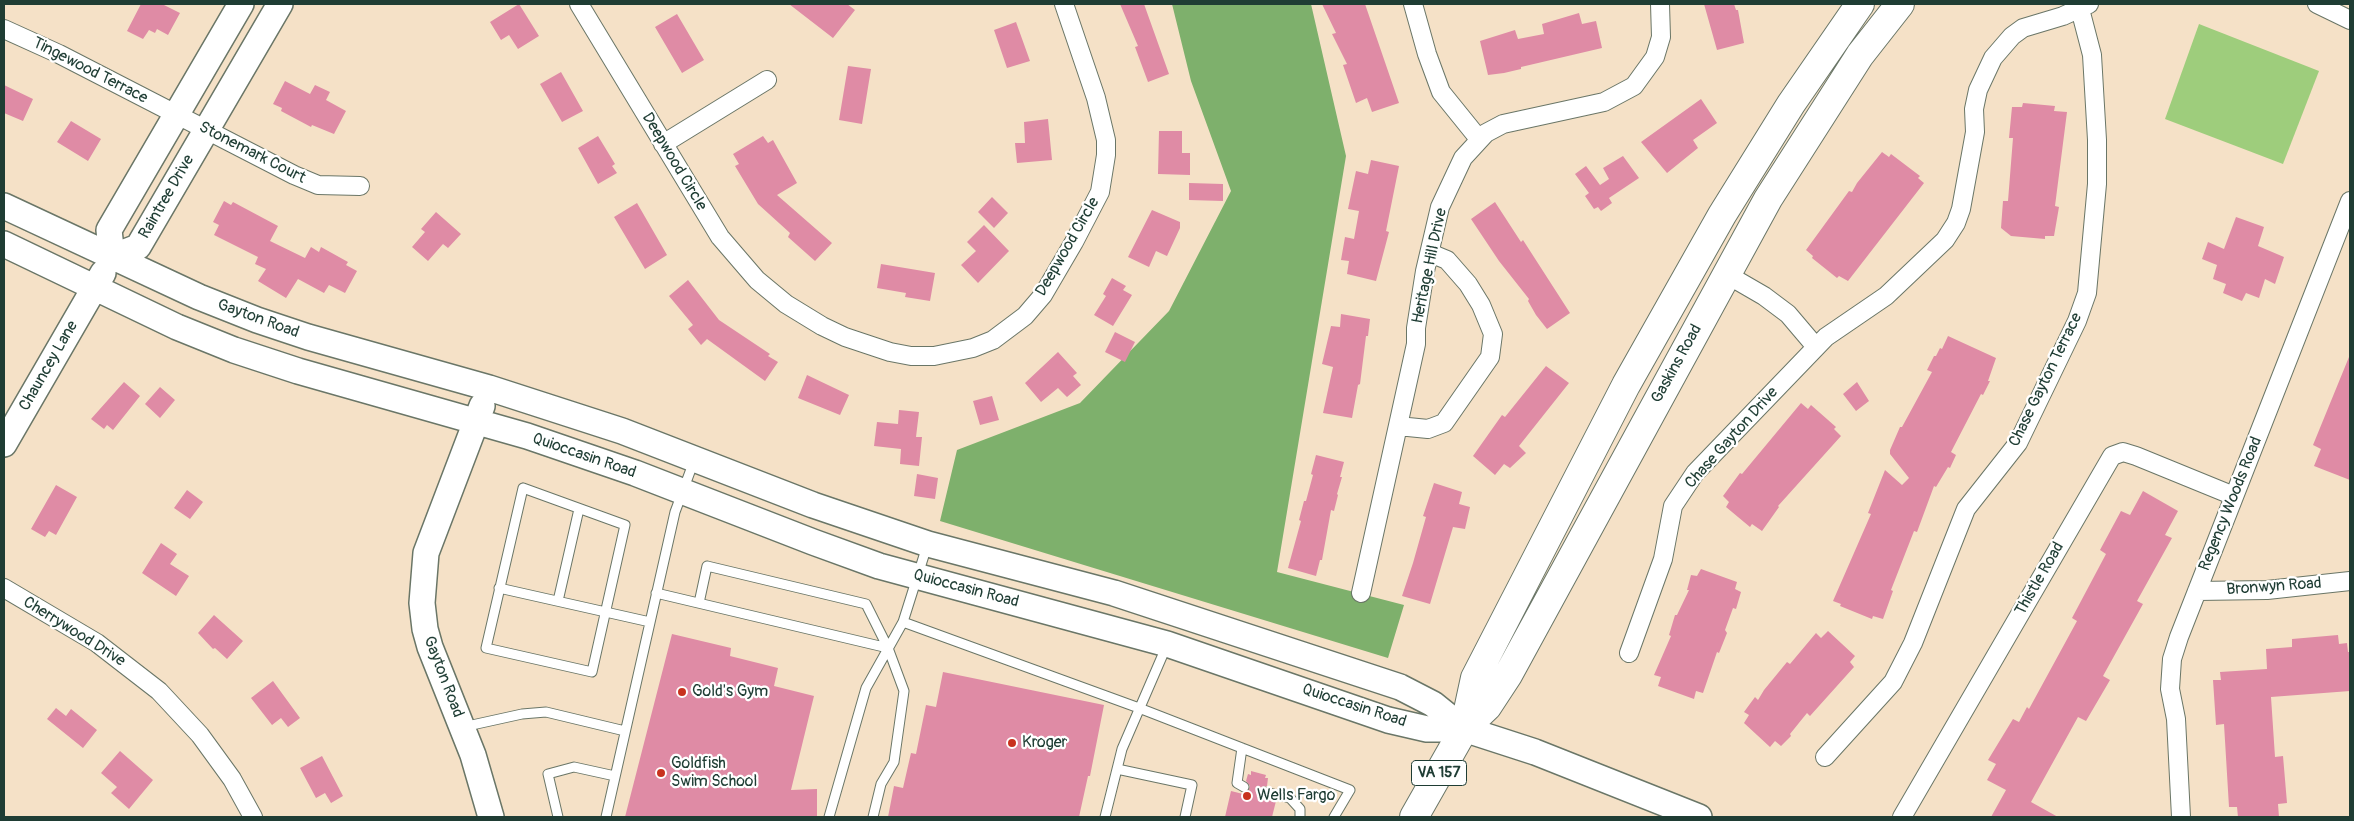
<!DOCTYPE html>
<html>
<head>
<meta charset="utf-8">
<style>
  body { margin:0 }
  #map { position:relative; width:2354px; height:821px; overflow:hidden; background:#f5e1c7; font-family:Pangolin,sans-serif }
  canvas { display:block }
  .frame { position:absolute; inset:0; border:5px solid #1f3d34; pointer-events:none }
</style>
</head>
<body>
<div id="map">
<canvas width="2354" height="821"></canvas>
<div class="frame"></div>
</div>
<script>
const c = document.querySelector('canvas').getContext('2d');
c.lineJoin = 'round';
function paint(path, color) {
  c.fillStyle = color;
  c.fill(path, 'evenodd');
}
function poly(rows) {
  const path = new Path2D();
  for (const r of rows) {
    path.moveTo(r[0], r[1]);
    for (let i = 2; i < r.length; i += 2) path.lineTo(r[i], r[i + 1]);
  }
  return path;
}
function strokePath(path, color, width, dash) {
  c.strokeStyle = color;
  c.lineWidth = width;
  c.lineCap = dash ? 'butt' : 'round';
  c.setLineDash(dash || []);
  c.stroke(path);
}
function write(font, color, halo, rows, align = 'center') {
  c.font = font + ' Pangolin,sans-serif';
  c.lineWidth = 4.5;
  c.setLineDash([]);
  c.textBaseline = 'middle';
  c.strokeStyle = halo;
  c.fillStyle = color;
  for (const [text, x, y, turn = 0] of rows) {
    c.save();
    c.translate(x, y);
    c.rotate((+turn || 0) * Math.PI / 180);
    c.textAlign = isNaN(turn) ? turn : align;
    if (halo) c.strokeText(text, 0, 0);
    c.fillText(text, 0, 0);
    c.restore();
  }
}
paint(poly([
  [2199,24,2319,71,2283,164,2165,119]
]), '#9ecd7c');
paint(poly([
  [1172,4,1311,4,1346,156,1277,572,1404,605,1388,658,940,521,957,450,1080,403,1169,311,1231,191,1191,81]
]), '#7eb06c');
paint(poly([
  [141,4,162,4,180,13,168,35,157,29,155,33,149,30,143,39,127,31],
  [519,4,539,36,518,49,509,35,501,40,490,22],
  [789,4,847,4,855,10,833,38],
  [1120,4,1144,4,1169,74,1148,82,1135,47,1138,46],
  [1322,4,1365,4,1399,103,1372,112,1367,98,1356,103,1343,65,1347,64,1332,34,1336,33],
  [1704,4,1734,4,1736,10,1738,10,1744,43,1717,50],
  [1579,13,1582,24,1596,21,1602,48,1521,67,1521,69,1504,73,1488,75,1480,41,1515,30,1518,39,1544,34,1542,24],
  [677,14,704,60,682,73,655,27],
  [1016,22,1030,61,1007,68,994,30],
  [848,66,871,69,862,124,839,120],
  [561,72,583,111,562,122,540,84],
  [285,81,310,94,315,85,330,92,326,100,346,111,334,134,312,125,311,127,281,111,282,108,273,104],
  [4,85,33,99,23,121,4,113],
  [1701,99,1717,123,1693,140,1698,148,1667,173,1641,142],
  [2023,103,2055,106,2054,111,2067,112,2055,206,2059,207,2054,236,2045,236,2045,239,2011,236,2001,228,2003,201,2008,201,2013,138,2009,138,2012,107,2022,107],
  [1048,119,1052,160,1017,163,1015,143,1025,143,1024,122],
  [71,121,101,139,88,161,57,142],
  [1159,131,1182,131,1182,153,1190,153,1190,175,1158,174],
  [598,136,615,164,612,166,617,173,598,184,578,148],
  [763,136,768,143,773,140,797,183,777,195,832,243,815,261,788,237,790,233,758,204,735,166,739,164,733,154],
  [1882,152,1889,157,1891,154,1920,176,1918,178,1924,183,1848,281,1839,276,1837,278,1812,258,1813,256,1806,250,1849,191,1852,192,1857,183],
  [1623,156,1639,178,1609,198,1612,203,1601,211,1598,207,1594,209,1585,196,1589,193,1575,174,1586,166,1600,185,1609,179,1603,168],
  [1371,160,1399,166,1386,231,1389,232,1376,281,1347,274,1349,261,1341,260,1345,237,1354,239,1359,211,1348,209,1356,171,1368,174],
  [1189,183,1223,184,1223,201,1189,200],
  [992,197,1008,213,994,228,978,212],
  [224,201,231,205,233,202,278,226,270,241,305,258,311,247,319,252,321,247,348,262,346,265,357,271,345,293,329,285,324,293,298,279,286,298,258,281,266,269,255,264,258,257,214,235,219,225,213,222],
  [1495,202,1521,242,1523,240,1570,313,1547,329,1536,315,1528,301,1529,299,1499,261,1471,219],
  [637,203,667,255,645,269,614,217],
  [1152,210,1180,222,1180,228,1167,256,1156,251,1149,267,1128,257],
  [436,212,461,234,448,248,443,244,428,261,412,247,425,232,421,229],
  [2236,217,2264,227,2258,246,2284,257,2275,284,2265,279,2259,298,2246,293,2242,301,2223,293,2226,284,2213,279,2217,265,2202,259,2208,242,2224,249],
  [984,225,1009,251,978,283,961,265,976,251,967,242],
  [881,264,935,273,930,301,905,297,906,293,877,288],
  [1112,278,1126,286,1123,290,1132,295,1113,326,1094,315,1106,296,1103,294],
  [688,280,719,320,770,354,768,356,778,362,765,381,707,339,701,345,688,329,693,325,669,296],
  [1341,314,1370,319,1368,336,1366,336,1360,384,1358,385,1352,418,1323,413,1333,367,1322,364,1331,326,1340,327],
  [1115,332,1135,342,1125,362,1105,352],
  [1948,336,1996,358,1988,381,1990,381,1983,395,1981,394,1951,452,1956,455,1950,468,1948,467,1936,487,1934,486,1917,532,1914,531,1891,590,1893,591,1883,619,1873,616,1872,619,1840,606,1841,604,1833,601,1871,514,1868,513,1885,470,1902,485,1909,478,1890,454,1890,450,1900,427,1902,427,1932,372,1927,370,1934,356,1936,356,1940,348,1942,349],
  [1058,352,1077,373,1073,376,1081,385,1067,397,1058,388,1041,402,1025,383],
  [2349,357,2350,357,2350,480,2314,466,2321,449,2313,445],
  [1546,366,1569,383,1519,446,1526,453,1510,468,1504,464,1495,475,1473,456,1502,415,1505,417],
  [807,375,849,395,840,415,798,398],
  [124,382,140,396,113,430,107,425,104,429,91,419],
  [1857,382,1869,401,1856,411,1843,394],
  [160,387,175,400,160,418,145,404],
  [992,396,999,420,980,425,973,401],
  [1801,403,1808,409,1811,405,1836,427,1834,429,1841,436,1778,506,1779,507,1762,531,1752,524,1750,527,1726,507,1729,502,1723,496,1740,473,1742,474],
  [899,410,919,412,916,437,922,437,919,466,900,464,901,449,874,446,877,422,898,424],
  [1316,455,1344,462,1340,477,1342,477,1337,494,1338,495,1334,511,1331,510,1322,560,1320,560,1316,576,1288,568,1301,521,1299,520,1304,501,1306,501,1313,475,1311,474],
  [917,474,938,478,935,499,914,496],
  [1434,483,1462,492,1459,504,1470,507,1465,529,1453,527,1430,604,1402,596,1413,563,1426,517,1423,516],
  [56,485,77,497,56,535,49,531,45,537,31,529],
  [187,490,203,502,190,519,174,508],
  [2143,491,2178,511,2165,535,2172,538,2137,601,2143,604,2103,676,2110,680,2086,721,2078,717,2031,802,2058,817,1991,817,2006,790,1987,780,1996,764,1988,760,2013,719,2019,722,2027,707,2029,709,2077,621,2072,618,2106,554,2100,550,2121,511,2130,515],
  [161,543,177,554,170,564,189,576,176,596,142,573],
  [1701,569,1737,582,1735,589,1741,592,1736,609,1733,608,1725,630,1727,633,1719,653,1717,652,1703,693,1696,691,1694,699,1658,686,1661,677,1654,675,1671,636,1669,635,1675,615,1677,615,1689,590,1687,590,1691,575,1697,576],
  [214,615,243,641,227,659,215,648,213,649,198,633],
  [1828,631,1855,656,1850,662,1854,667,1810,716,1807,713,1790,734,1791,736,1781,746,1775,741,1770,747,1744,723,1749,715,1744,712,1755,697,1758,700,1764,690,1787,662,1790,664,1816,633,1821,638],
  [672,634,731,648,730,656,778,668,774,686,814,696,791,790,817,789,817,817,625,817],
  [2338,635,2339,644,2347,643,2348,652,2350,652,2350,691,2271,697,2275,757,2283,756,2287,803,2278,804,2279,817,2238,817,2237,807,2229,807,2224,724,2216,725,2213,680,2221,680,2220,672,2267,669,2266,649,2292,647,2292,639],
  [943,672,1104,705,1090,776,1088,776,1079,817,888,817,894,786,903,788,911,753,916,754,926,705,936,707],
  [273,681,300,718,288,727,281,718,272,725,251,698],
  [56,708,66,716,71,709,97,730,83,748,47,719],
  [120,751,153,780,129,809,111,793,117,787,101,773],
  [322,756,343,796,331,803,325,793,316,798,300,768],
  [1251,771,1266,775,1265,778,1268,778,1267,786,1261,787,1259,793,1264,798,1276,801,1272,817,1225,817,1231,791,1243,794,1248,792,1250,786,1246,781,1248,774,1251,775]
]), '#df8ba5');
const lane = poly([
  [523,488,625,525,592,672,486,648,523,488],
  [927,546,903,622,1139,708,1350,790,1334,817],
  [499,588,650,622],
  [656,593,888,648,904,691,894,762,881,784,873,817],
  [558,601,579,509],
  [699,603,707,566,866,604,888,648],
  [463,727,522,714,546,712,625,731],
  [1242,748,1237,783,1244,787],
  [1117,769,1192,785,1185,817],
  [1265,792,1290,798,1300,809,1300,817],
  [558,817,548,774,574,767,615,776],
  [606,817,675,512,694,461],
  [829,817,866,688,903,622],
  [1105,817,1122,749,1167,645]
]);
const street = poly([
  [579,4,720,237,757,280,786,304,822,326,845,337,890,352,911,356,934,356,973,348,993,340,1025,316,1043,295,1074,242,1100,192,1106,155,1106,140,1096,98,1064,4],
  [1413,4,1427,54,1441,92,1479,139],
  [2317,4,2350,20],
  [4,29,59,54,294,175,318,185,360,186],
  [663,144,767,80],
  [1726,274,1764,296,1788,314,1816,347],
  [1398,426,1428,429,1444,423,1490,357,1493,334,1481,305,1468,284,1447,260,1430,253],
  [4,588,97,643,159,691,200,735,232,779,253,817],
  [2197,591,2267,590,2350,581],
  [1361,593,1416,344,1416,328,1425,271,1440,207,1463,158,1486,133,1503,124,1604,102,1634,86,1655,57,1661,37,1660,4],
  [1629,653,1663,559,1673,506,1695,473,1826,337,1886,296,1945,240,1956,223,1961,209,1975,132,1974,109,1978,90,1993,58,2012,36,2023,28,2063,16,2089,4],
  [1825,757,1893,682,1913,643,1966,509,2018,443,2077,321,2087,293,2097,184,2097,140,2092,55,2080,9],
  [1902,817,2112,456,2123,452,2136,456,2234,496],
  [2181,817,2176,719,2170,689,2172,659,2179,637,2350,201]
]);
const secondary = poly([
  [4,206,199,297,257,320,308,337,489,388,622,431,813,505,928,544,1114,593,1400,687,1433,704,1464,729],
  [4,244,177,327,234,350,298,371,527,436,635,473,813,542,879,566,1167,644,1388,720,1427,729,1464,729,1535,752,1699,817],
  [112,257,138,247,280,4],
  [112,257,109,230,241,4],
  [482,406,426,553,422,603,425,629,430,647,473,755,491,817],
  [4,444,103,273]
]);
const primary = poly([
  [1464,729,1475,678,1626,385,1722,215,1791,104,1860,4],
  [1414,817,1464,729,1487,707,1508,675,1768,199,1860,55,1900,4]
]);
strokePath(lane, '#6a7667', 11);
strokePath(street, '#6a7667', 20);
strokePath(secondary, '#6a7667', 28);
strokePath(primary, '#6a7667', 30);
strokePath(lane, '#fff', 9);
strokePath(street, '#fff', 18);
strokePath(secondary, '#fff', 25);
strokePath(primary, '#fff', 28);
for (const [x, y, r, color] of [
  [682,692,5,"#c8321e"],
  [1012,743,5,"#c8321e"],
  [661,773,5,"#c8321e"],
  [1247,796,5,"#c8321e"]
]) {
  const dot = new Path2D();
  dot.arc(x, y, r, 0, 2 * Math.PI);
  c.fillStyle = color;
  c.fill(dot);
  strokePath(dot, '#fff', 2);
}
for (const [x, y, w] of [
  [1439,773,55]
]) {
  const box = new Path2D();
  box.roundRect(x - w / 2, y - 12.5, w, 25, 4);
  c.fillStyle = '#fff';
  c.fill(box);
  strokePath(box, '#1f3d34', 1);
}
write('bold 15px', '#1f3d34', null, [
  ["VA 157",1439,773]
]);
write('16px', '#1f3d34', '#fff', [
  ["Tingewood Terrace",90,71,27],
  ["Stonemark Court",252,153,27],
  ["Deepwood Circle",674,162,59],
  ["Raintree Drive",167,197,-60],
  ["Deepwood Circle",1068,247,-60],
  ["Heritage Hill Drive",1430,266,-78],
  ["Gayton Road",258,319,20],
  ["Gaskins Road",1677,364,-61],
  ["Chauncey Lane",49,366,-60],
  ["Chase Gayton Terrace",2046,380,-64],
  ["Chase Gayton Drive",1732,438,-48],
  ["Quioccasin Road",584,456,19],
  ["Regency Woods Road",2231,504,-68],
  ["Thistle Road",2040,579,-60],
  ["Bronwyn Road",2274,587,-4],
  ["Quioccasin Road",966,589,15],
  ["Cherrywood Drive",74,632,32],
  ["Gayton Road",443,677,69],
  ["Quioccasin Road",1354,706,18]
]);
write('16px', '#1f3d34', '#fff', [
  ["Gold's Gym",692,692],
  ["Kroger",1022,743],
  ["Goldfish",671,764],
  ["Swim School",671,782],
  ["Wells Fargo",1257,796]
], 'left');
</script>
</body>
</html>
